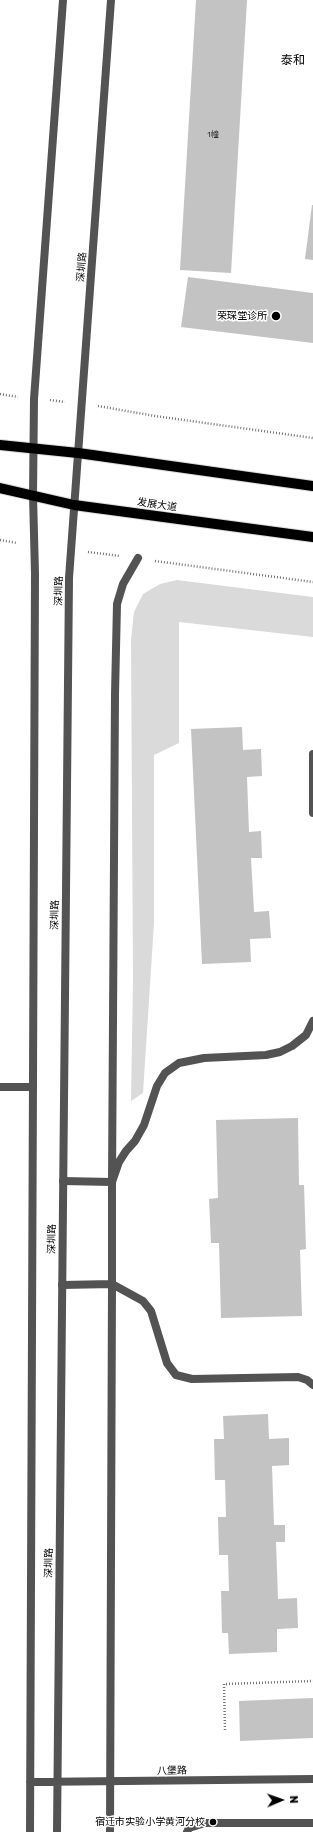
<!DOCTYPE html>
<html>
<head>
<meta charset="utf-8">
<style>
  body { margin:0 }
  #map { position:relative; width:313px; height:1832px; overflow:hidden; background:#fff; font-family:Rubik,sans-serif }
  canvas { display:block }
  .north { position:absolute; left:261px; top:1780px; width:40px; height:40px; -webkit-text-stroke:3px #fff; paint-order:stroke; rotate:88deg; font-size:11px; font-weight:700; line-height:16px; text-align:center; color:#000 }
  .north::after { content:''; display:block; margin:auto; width:14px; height:18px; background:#000; clip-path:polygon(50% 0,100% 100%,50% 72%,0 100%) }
</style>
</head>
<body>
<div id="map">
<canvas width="313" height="1832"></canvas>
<div class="north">N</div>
</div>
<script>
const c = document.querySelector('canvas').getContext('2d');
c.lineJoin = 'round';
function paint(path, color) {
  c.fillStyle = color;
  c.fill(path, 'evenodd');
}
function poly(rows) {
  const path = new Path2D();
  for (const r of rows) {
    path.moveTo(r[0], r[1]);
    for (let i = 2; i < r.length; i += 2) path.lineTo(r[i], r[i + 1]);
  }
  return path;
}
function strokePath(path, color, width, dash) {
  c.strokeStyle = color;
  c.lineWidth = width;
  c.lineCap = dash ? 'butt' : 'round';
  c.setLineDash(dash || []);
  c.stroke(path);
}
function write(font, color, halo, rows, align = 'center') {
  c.font = font + ' Rubik,"Noto Sans SC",sans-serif';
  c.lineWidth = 3;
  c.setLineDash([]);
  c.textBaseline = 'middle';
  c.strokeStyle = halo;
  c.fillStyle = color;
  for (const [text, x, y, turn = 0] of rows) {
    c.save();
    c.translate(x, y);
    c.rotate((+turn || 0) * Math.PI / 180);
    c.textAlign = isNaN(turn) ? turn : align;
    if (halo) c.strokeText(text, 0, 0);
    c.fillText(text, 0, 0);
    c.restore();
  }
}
paint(poly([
  [177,580,313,597,313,637,179,622,179,743,154,755,154,923,143,1093,131,1101,133,979,131,640,134,612,143,594,160,584]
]), '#dadada');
paint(poly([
  [196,0,247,0,231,273,180,270],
  [312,205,313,205,313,260,305,259],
  [188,277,313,293,313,343,181,327],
  [242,727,243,750,261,749,262,776,247,777,249,832,261,831,262,858,251,858,254,912,269,911,271,938,250,939,251,962,202,964,191,729],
  [298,1118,299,1185,304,1185,306,1249,300,1250,302,1316,221,1318,219,1243,211,1243,209,1199,218,1198,216,1120],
  [268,1414,269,1439,289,1438,289,1465,272,1466,274,1525,285,1525,285,1542,276,1542,278,1599,297,1598,298,1628,277,1629,277,1652,229,1654,228,1633,222,1633,221,1591,229,1591,228,1555,219,1555,218,1517,226,1517,225,1480,215,1480,214,1439,224,1439,223,1416],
  [313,1698,313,1738,240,1741,239,1701]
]), '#c3c3c3');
const primary = poly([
  [0,445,78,453,313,486],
  [0,488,74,505,313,537]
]);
strokePath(primary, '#dbdbdb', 12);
strokePath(poly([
  [0,394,18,397],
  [50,400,65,402],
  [98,406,155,416,313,438],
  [0,540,17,543],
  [88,552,120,556],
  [155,561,313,582],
  [225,1730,224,1684,313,1681]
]), '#757575', 2.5, [1, 2]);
strokePath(poly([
  [313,754,313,813],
  [313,1021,306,1035,292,1046,280,1052,266,1055,204,1058,179,1063,165,1073,157,1086,144,1125,135,1141,126,1151,119,1162,112,1182,112,1284,143,1301,151,1311,167,1363,176,1375,192,1379,298,1377,307,1380,313,1385],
  [0,1087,33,1087],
  [63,1181,112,1182,115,694,117,604,123,584,138,558],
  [62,1285,112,1284,110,1832],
  [187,1832,189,1828,205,1823,313,1823]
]), '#535353', 8);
strokePath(poly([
  [30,1782,313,1779],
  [30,1832,35,574,33,495,34,399,63,0],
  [57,1832,69,578,111,0]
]), '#535353', 8);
strokePath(primary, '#000', 10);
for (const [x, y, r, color] of [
  [276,316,5,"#000"],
  [213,1822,4,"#000"]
]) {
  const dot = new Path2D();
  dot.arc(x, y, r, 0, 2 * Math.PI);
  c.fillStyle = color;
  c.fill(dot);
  strokePath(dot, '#fff', 1.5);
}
write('8px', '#313131', null, [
  ["1幢",213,135]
]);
write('10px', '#000', '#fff', [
  ["深圳路",82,267,-86],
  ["发展大道",157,505,8],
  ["深圳路",59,591,-89],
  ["深圳路",55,915,-89],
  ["深圳路",52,1239,-89],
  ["深圳路",49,1563,-89],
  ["八堡路",172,1771,-1]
]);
write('10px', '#000', '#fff', [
  ["荣琛堂诊所",267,316],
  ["宿迁市实验小学黄河分校",205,1822]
], 'right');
write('12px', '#000', '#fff', [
  ["泰和",293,61]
]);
</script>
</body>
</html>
